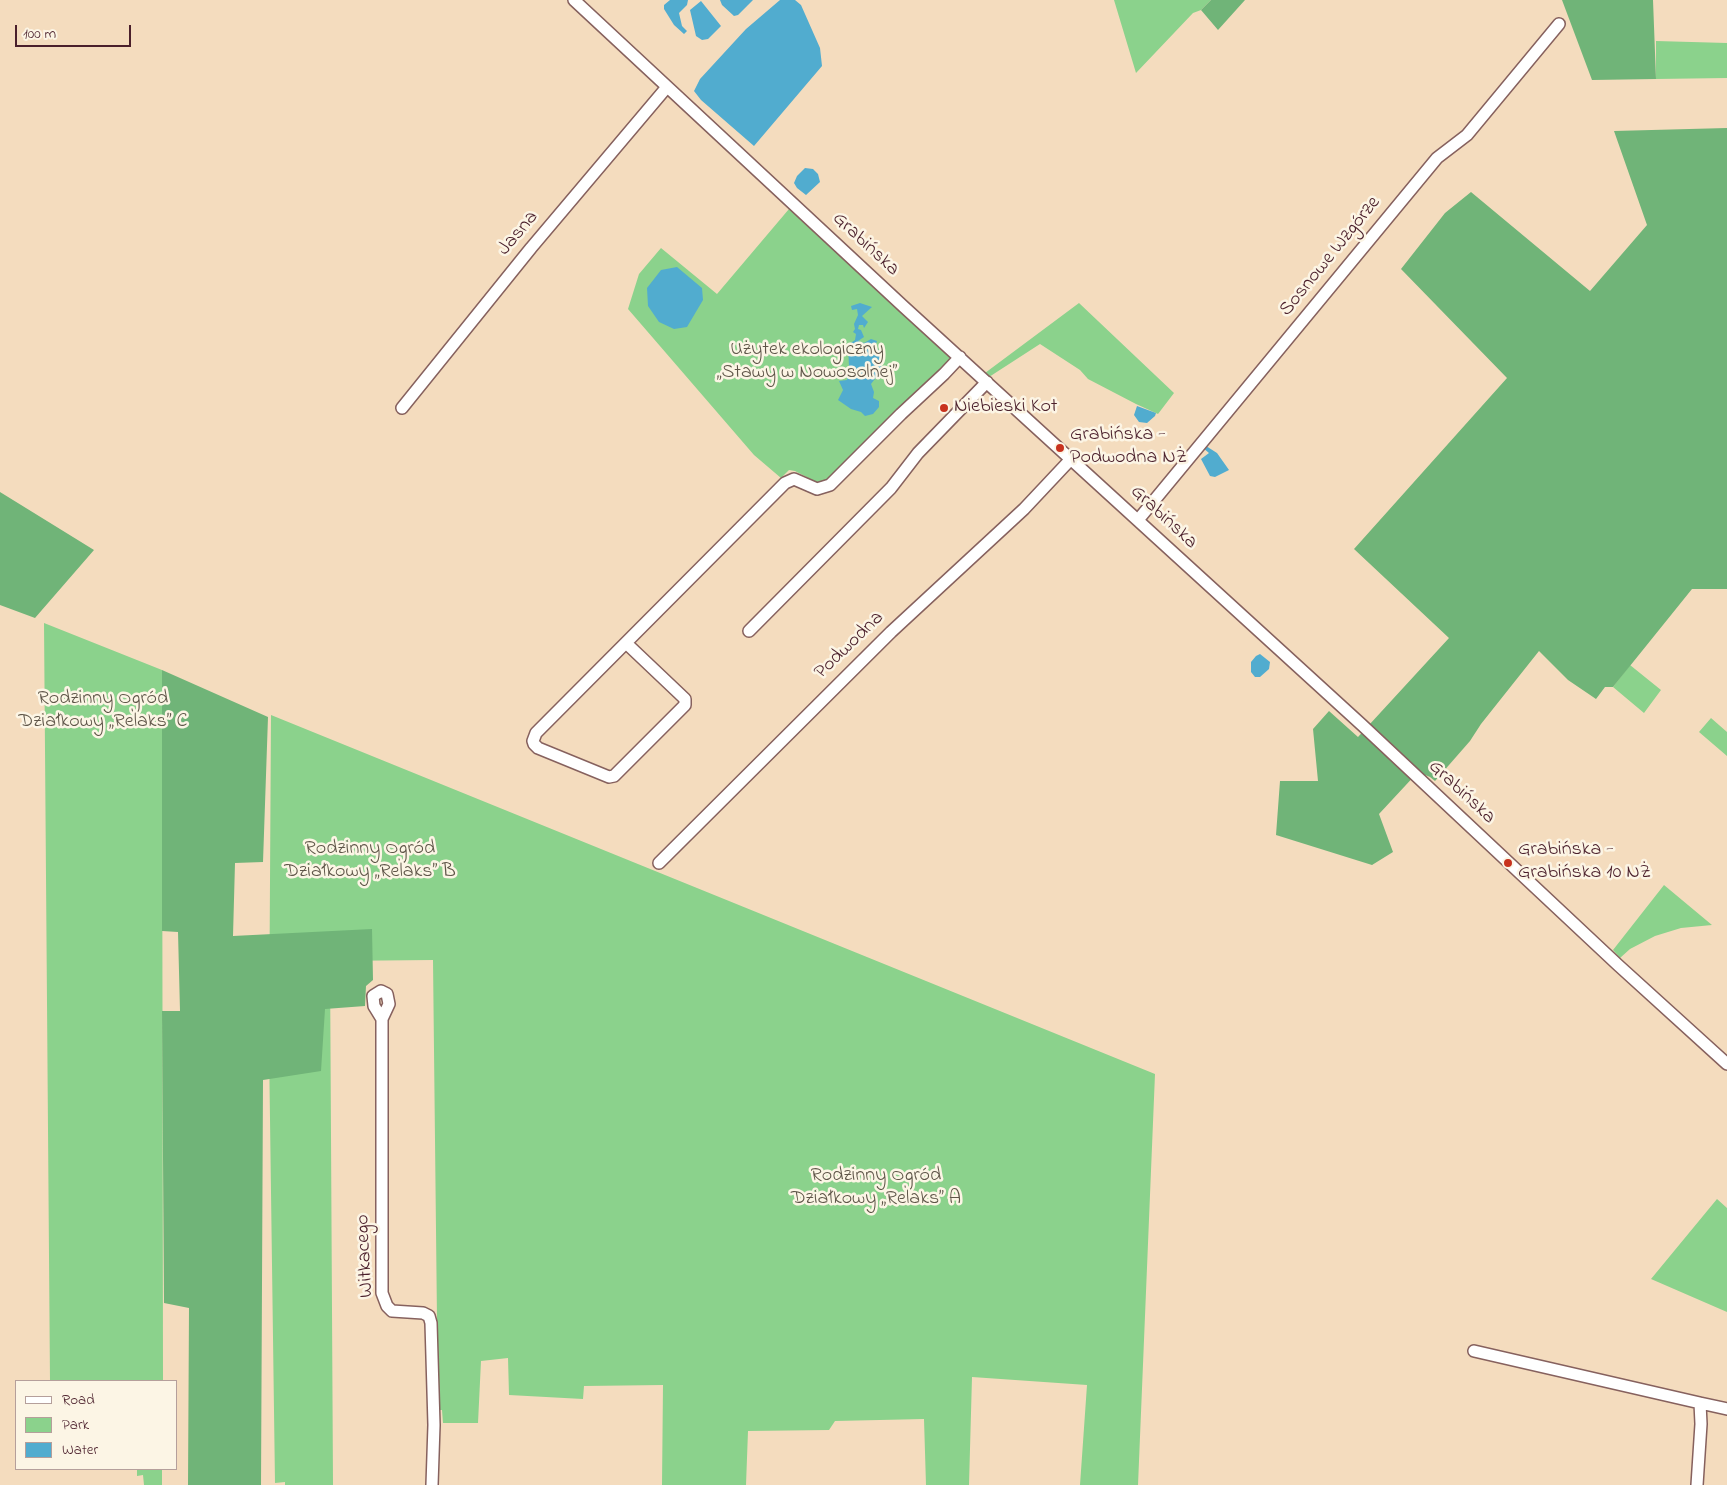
<!DOCTYPE html>
<html>
<head>
<meta charset="utf-8">
<style>
  body { margin:0 }
  #map { position:relative; width:1727px; height:1485px; overflow:hidden; background:#f4dcbe; font-family:"Indie Flower",sans-serif }
  canvas { display:block }
  .legend { position:absolute; left:15px; top:1380px; width:162px; height:90px; box-sizing:border-box; background:#fcf5e5; border:1px solid #b59f9b; margin:0; padding:6px 9px; list-style:none; font-size:15px; color:#4a1f2b }
  .legend li { display:flex; align-items:center; gap:10px; height:25px }
  .legend b { width:25px; border:1px solid #b59f9b }
  .scale { position:absolute; left:15px; top:25px; width:116px; height:22px; box-sizing:border-box; border:2px solid #4a1f2b; border-top:0; padding-left:6px; font-size:15px; line-height:18px; white-space:nowrap; color:#4a1f2b; -webkit-text-stroke:4px #fcf5e5; paint-order:stroke }
</style>
</head>
<body>
<div id="map">
<canvas width="1727" height="1485"></canvas>
<ul class="legend">
<li><b style="height:6px;background:#fff"></b>Road</li>
<li><b style="height:14px;background:#8bd28c"></b>Park</li>
<li><b style="height:14px;background:#51accf"></b>Water</li>
</ul>
<div class="scale">100 m</div>
</div>
<script>
const c = document.querySelector('canvas').getContext('2d');
c.lineJoin = 'round';
function paint(path, color) {
  c.fillStyle = color;
  c.fill(path, 'evenodd');
}
function poly(rows) {
  const path = new Path2D();
  for (const r of rows) {
    path.moveTo(r[0], r[1]);
    for (let i = 2; i < r.length; i += 2) path.lineTo(r[i], r[i + 1]);
  }
  return path;
}
function strokePath(path, color, width, dash) {
  c.strokeStyle = color;
  c.lineWidth = width;
  c.lineCap = dash ? 'butt' : 'round';
  c.setLineDash(dash || []);
  c.stroke(path);
}
function write(font, color, halo, rows, align = 'center') {
  c.font = font + ' "Indie Flower",sans-serif';
  c.lineWidth = 5;
  c.setLineDash([]);
  c.textBaseline = 'middle';
  c.strokeStyle = halo;
  c.fillStyle = color;
  for (const [text, x, y, turn = 0] of rows) {
    c.save();
    c.translate(x, y);
    c.rotate((+turn || 0) * Math.PI / 180);
    c.textAlign = isNaN(turn) ? turn : align;
    if (halo) c.strokeText(text, 0, 0);
    c.fillText(text, 0, 0);
    c.restore();
  }
}
paint(poly([
  [1114,0,1211,0,1201,10,1193,13,1136,73],
  [1656,41,1727,43,1727,78,1656,79],
  [789,209,952,359,831,480,818,483,795,471,789,470,781,478,754,455,628,309,639,274,661,248,717,294],
  [1079,303,1174,393,1158,414,1136,404,1088,379,1080,370,1040,344,989,377,985,373],
  [44,623,162,670,163,1381,50,1381],
  [1630,665,1661,690,1644,713,1613,687],
  [271,715,1155,1074,1138,1485,1080,1485,1087,1385,972,1377,969,1485,926,1485,924,1419,835,1421,829,1430,748,1431,746,1485,662,1485,663,1385,584,1386,583,1399,509,1395,508,1358,481,1361,478,1423,443,1423,442,1410,438,1410,433,960,330,961,333,1485,285,1485,285,1482,275,1483,269,1046],
  [1711,718,1727,732,1727,756,1699,732],
  [1664,885,1712,925,1681,928,1655,936,1630,949,1620,958,1613,950],
  [1717,1199,1727,1208,1727,1312,1651,1279],
  [137,1469,162,1469,162,1485,144,1485,143,1475,137,1476]
]), '#8bd28c');
paint(poly([
  [1211,0,1245,0,1218,30,1201,10],
  [1562,0,1653,0,1656,79,1592,80],
  [1727,128,1727,589,1692,589,1613,687,1605,687,1596,699,1568,680,1539,651,1481,724,1470,741,1435,781,1430,777,1418,772,1379,814,1393,852,1372,865,1276,835,1280,781,1318,781,1313,729,1329,711,1358,737,1449,638,1354,549,1507,378,1401,269,1445,213,1471,192,1590,291,1647,225,1614,131],
  [0,492,94,550,35,618,0,605],
  [162,670,268,717,263,862,235,863,233,936,372,929,373,980,366,986,365,1006,325,1009,321,1071,263,1080,261,1485,188,1485,189,1308,164,1303,162,1011,180,1011,178,932,162,931]
]), '#70b478');
paint(poly([
  [670,0,688,0,687,5,679,13,682,26,687,31,684,34,674,25,664,9,664,5],
  [720,0,753,0,738,15,734,16,722,5],
  [780,0,795,0,801,5,820,48,822,66,754,146,701,100,694,91,700,79,746,29],
  [701,1,721,26,708,39,702,40,696,36,690,10],
  [805,168,813,169,818,174,820,182,806,195,797,188,794,183,797,176],
  [677,267,702,288,703,300,687,327,674,329,659,322,648,306,647,288,661,270],
  [860,303,872,307,862,316,868,322,864,328,863,325,859,325,858,329,861,330,864,337,858,341,864,343,871,339,877,341,875,346,885,359,880,369,881,371,871,384,874,392,873,398,879,401,879,407,873,414,865,416,861,412,851,409,838,400,843,390,839,381,847,380,849,366,848,345,855,340,856,334,853,332,855,329,854,324,858,315,857,309,852,310,851,306],
  [1137,406,1156,413,1155,416,1147,423,1139,422,1134,415],
  [1206,446,1217,453,1229,470,1215,477,1210,476,1201,459,1209,453,1203,448],
  [1260,654,1270,662,1269,669,1260,677,1255,677,1251,672,1251,662,1256,656]
]), '#51accf');
const minor = poly([
  [574,0,904,307,1362,725,1618,965,1727,1064],
  [402,408,531,248,667,87],
  [1138,520,1437,158,1467,135,1559,24],
  [749,631,891,488,918,453,987,382],
  [626,643,685,699,685,705,614,776,609,777,538,748,534,744,533,741,536,733,785,483,794,479,817,489,830,485,901,414,944,374,960,357],
  [659,863,891,632,1024,509,1071,459],
  [382,1019,374,1006,373,996,381,991,387,994,389,1004,382,1019,382,1293,387,1306,392,1311,423,1313,429,1316,431,1323,434,1425,432,1485],
  [1474,1351,1700,1403,1701,1424,1697,1485],
  [1700,1403,1727,1409]
]);
strokePath(minor, '#86615e', 14);
strokePath(minor, '#fff', 11);
for (const [x, y, r, color] of [
  [944,408,5,"#c8321e"],
  [1060,448,5,"#c8321e"],
  [1508,863,5,"#c8321e"]
]) {
  const dot = new Path2D();
  dot.arc(x, y, r, 0, 2 * Math.PI);
  c.fillStyle = color;
  c.fill(dot);
  strokePath(dot, '#fcf5e5', 2);
}
write('20px', '#4a1f2b', '#fcf5e5', [
  ["Jasna",519,234,-50],
  ["Grabińska",865,245,43],
  ["Sosnowe Wzgórze",1331,257,-51],
  ["Grabińska",1163,518,43],
  ["Podwodna",850,646,-44],
  ["Grabińska",1461,793,43],
  ["Witkacego",366,1256,-93]
]);
write('20px', '#5e5548', '#fcf5e5', [
  ["Użytek ekologiczny",807,351],
  ["„Stawy w Nowosolnej”",807,374],
  ["Rodzinny Ogród",103,700],
  ["Działkowy „Relaks” C",103,723],
  ["Rodzinny Ogród",370,850],
  ["Działkowy „Relaks” B",370,873],
  ["Rodzinny Ogród",876,1177],
  ["Działkowy „Relaks” A",876,1200]
]);
write('20px', '#4a1f2b', '#fcf5e5', [
  ["Niebieski Kot",954,408],
  ["Grabińska -",1070,436],
  ["Podwodna NŻ",1070,459],
  ["Grabińska -",1518,851],
  ["Grabińska 10 NŻ",1518,874]
], 'left');
</script>
</body>
</html>
